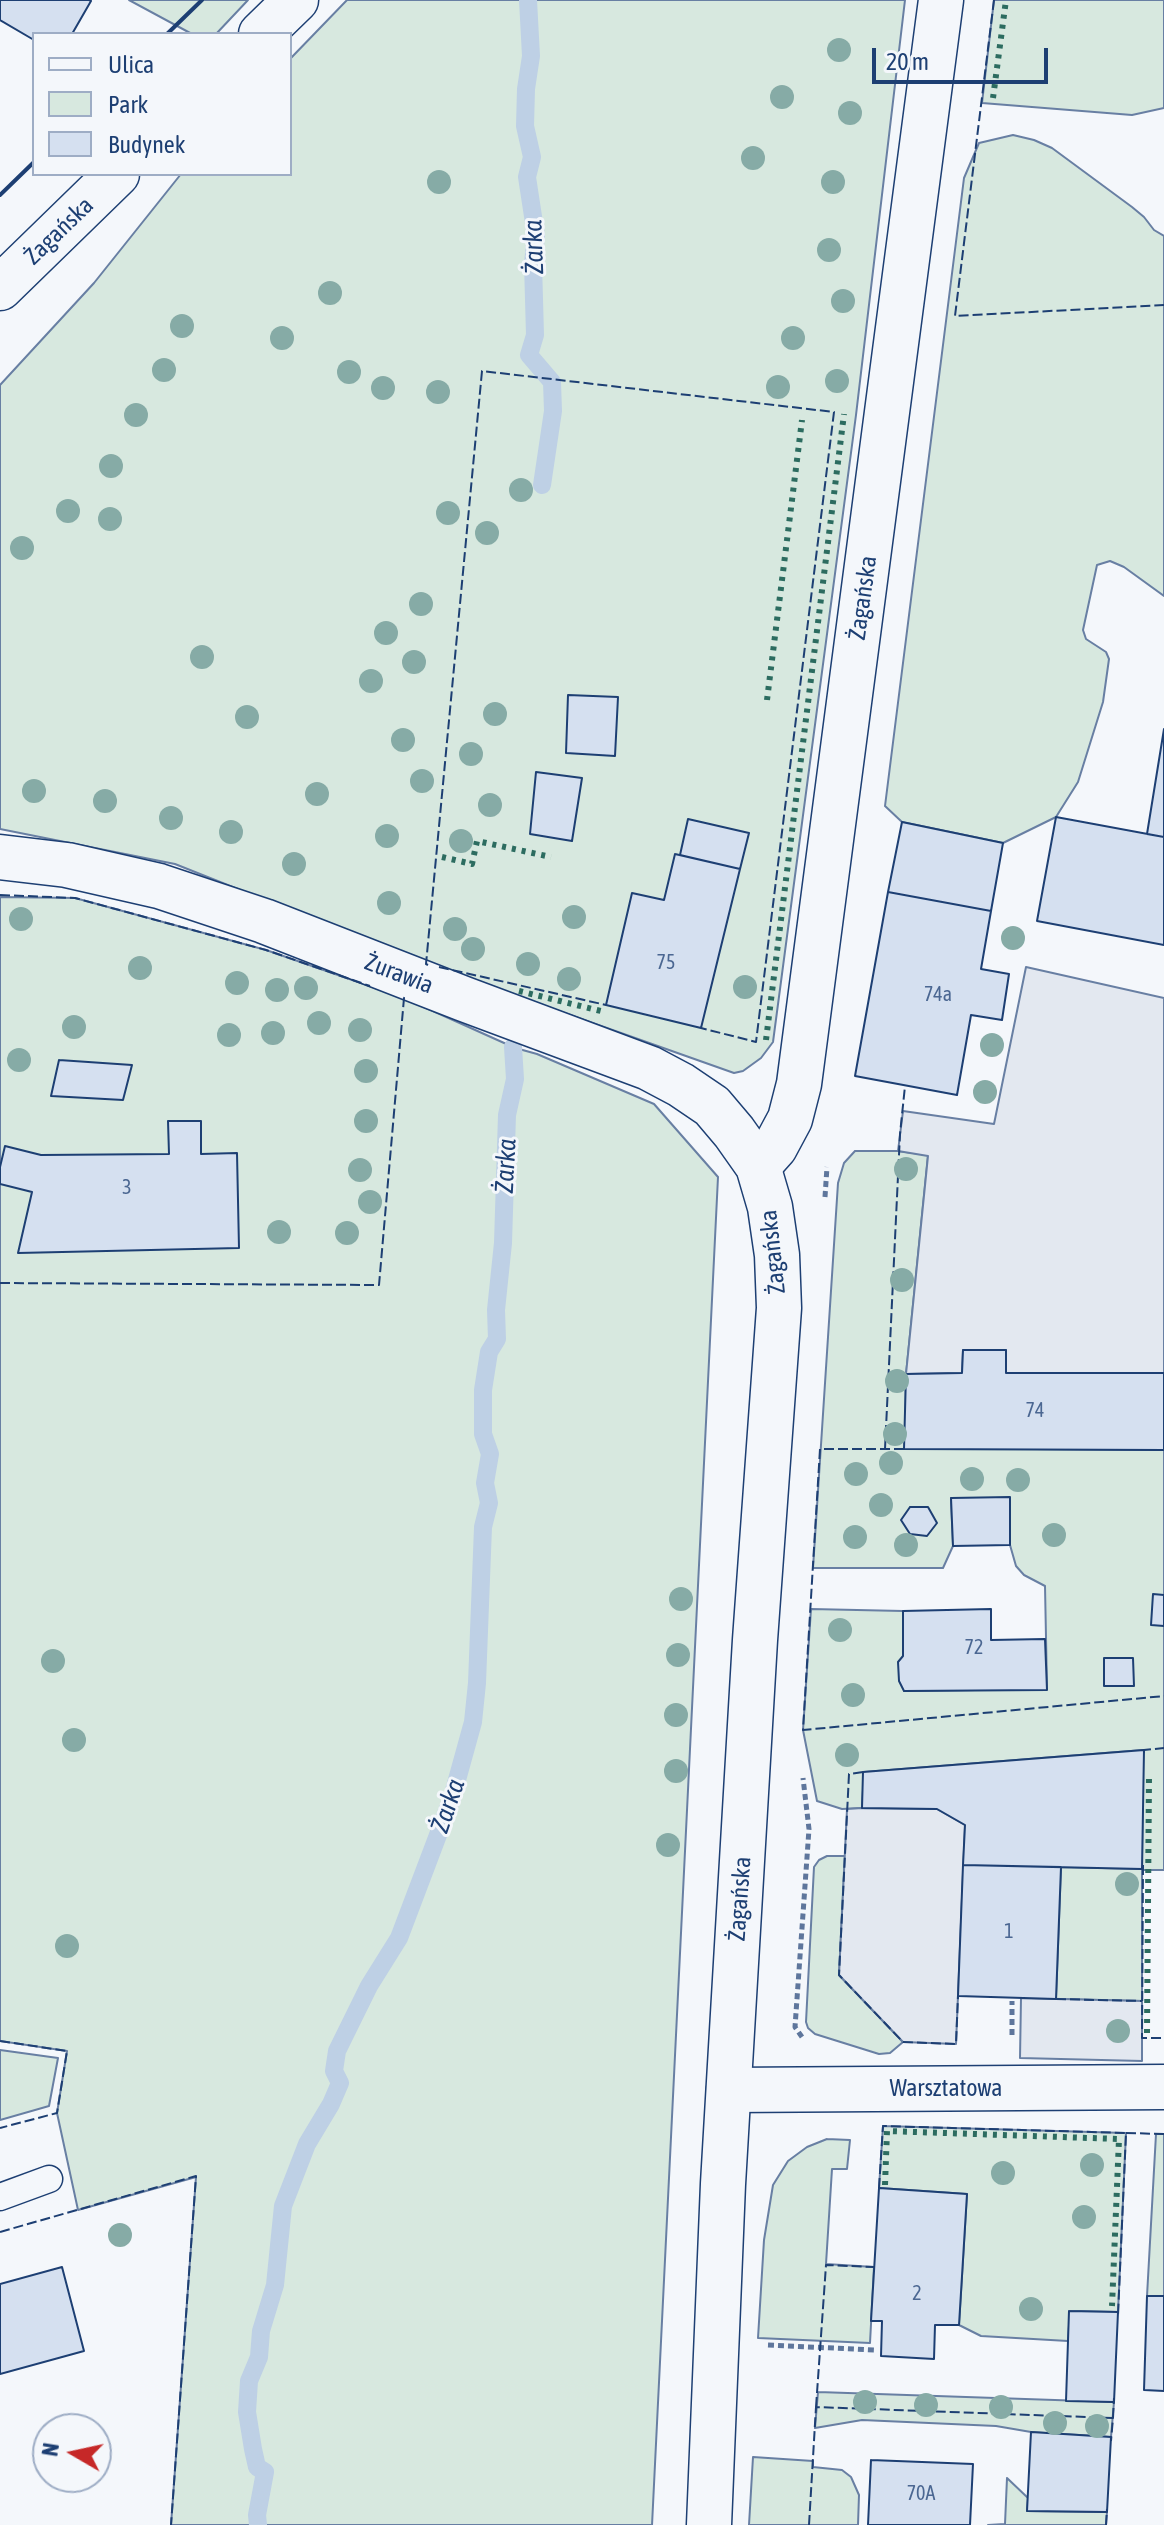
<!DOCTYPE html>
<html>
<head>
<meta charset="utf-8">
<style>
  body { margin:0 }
  #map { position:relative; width:1164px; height:2525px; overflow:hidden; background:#f4f7fb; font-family:"Asap Condensed",sans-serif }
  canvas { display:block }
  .legend { position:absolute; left:32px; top:32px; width:260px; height:144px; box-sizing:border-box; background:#f4f7fb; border:2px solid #9eadc5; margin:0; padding:10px 14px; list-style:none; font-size:24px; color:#1d3f73 }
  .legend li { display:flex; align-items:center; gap:16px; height:40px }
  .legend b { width:40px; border:2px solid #9eadc5 }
  .north { position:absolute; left:32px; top:2413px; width:80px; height:80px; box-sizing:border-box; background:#f4f7fb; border:2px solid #9eadc5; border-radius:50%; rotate:279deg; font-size:22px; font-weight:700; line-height:32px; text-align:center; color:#1d3f73 }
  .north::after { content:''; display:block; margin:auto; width:28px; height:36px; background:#c62828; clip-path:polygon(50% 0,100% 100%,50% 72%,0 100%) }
  .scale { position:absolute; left:872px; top:48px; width:176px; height:36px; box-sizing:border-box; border:4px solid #1d3f73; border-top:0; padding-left:10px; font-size:24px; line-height:28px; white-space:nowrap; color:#1d3f73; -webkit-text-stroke:6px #f4f7fb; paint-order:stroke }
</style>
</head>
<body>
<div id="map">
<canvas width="1164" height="2525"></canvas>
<ul class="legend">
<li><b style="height:10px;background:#f4f7fb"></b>Ulica</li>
<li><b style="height:22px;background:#d7e8df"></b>Park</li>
<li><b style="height:22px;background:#d5e0f0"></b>Budynek</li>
</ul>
<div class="north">N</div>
<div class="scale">20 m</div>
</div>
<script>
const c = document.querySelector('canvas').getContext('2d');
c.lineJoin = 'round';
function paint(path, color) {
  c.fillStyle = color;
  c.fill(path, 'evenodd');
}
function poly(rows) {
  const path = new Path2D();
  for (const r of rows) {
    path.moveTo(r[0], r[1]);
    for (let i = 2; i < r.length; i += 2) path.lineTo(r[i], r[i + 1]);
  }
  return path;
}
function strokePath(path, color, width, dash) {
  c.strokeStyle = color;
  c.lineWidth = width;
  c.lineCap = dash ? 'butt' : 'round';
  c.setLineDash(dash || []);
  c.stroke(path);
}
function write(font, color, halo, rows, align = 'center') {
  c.font = font + ' "Asap Condensed",sans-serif';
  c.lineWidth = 6;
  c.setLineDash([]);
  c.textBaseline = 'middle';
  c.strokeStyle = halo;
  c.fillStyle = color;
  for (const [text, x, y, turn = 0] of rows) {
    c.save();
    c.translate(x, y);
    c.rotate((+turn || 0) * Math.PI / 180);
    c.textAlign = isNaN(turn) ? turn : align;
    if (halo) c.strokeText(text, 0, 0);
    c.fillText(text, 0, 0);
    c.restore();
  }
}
const green = poly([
  [129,0,248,0,216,34,192,34,129,0],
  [347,0,905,0,856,415,773,1042,761,1058,743,1071,734,1073,426,964,175,864,0,829,0,385,94,283,181,174,290,174,290,59,347,0],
  [994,0,1164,0,1164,108,1132,115,982,103,994,0],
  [1013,135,1034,140,1052,148,1132,207,1144,217,1154,230,1164,236,1164,596,1124,567,1110,561,1097,565,1083,630,1086,639,1106,652,1109,659,1103,702,1078,782,1056,817,1003,843,902,822,885,806,964,178,979,143,1013,135],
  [0,897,75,898,266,950,404,998,513,1047,513,1079,505,1116,501,1232,494,1310,497,1337,487,1352,481,1389,481,1433,488,1454,483,1483,488,1503,481,1526,477,1682,469,1738,451,1799,399,1937,368,1986,336,2051,333,2071,339,2083,331,2103,306,2143,282,2206,274,2285,260,2331,257,2357,247,2381,246,2412,255,2467,264,2473,256,2514,256,2525,171,2525,196,2177,78,2210,57,2113,67,2051,0,2041,0,897],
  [519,1049,537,1054,654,1104,718,1177,652,2525,259,2525,258,2514,266,2472,257,2465,253,2447,249,2412,250,2381,261,2357,263,2330,276,2284,284,2206,309,2147,334,2105,343,2083,336,2070,339,2053,373,1985,402,1942,469,1762,477,1721,483,1682,487,1529,494,1503,490,1482,494,1453,485,1434,487,1391,491,1352,501,1340,498,1309,506,1240,511,1117,518,1079,519,1049],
  [855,1151,898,1151,928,1155,906,1374,905,1448,1164,1450,1164,1870,1142,1870,1142,2001,1056,1999,1061,1867,1142,1869,1143,1750,864,1772,862,1808,842,1809,817,1801,803,1730,811,1609,903,1611,904,1691,1047,1689,1045,1586,1024,1575,1016,1566,1010,1545,1010,1498,951,1498,953,1546,943,1568,813,1568,838,1183,844,1163,855,1151],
  [827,1856,845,1856,839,1975,903,2042,890,2053,879,2054,815,2034,808,2028,806,2022,814,1867,819,1860,827,1856],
  [0,2050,58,2058,49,2106,0,2120,0,2050],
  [883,2126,1126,2133,1118,2312,1070,2311,1068,2341,981,2336,959,2325,967,2194,879,2188,883,2126],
  [1156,2134,1164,2134,1164,2296,1147,2296,1156,2134],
  [827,2139,850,2140,847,2169,832,2169,826,2264,874,2267,870,2343,758,2338,764,2240,773,2185,788,2161,807,2147,827,2139],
  [818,2392,1114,2402,1111,2437,1031,2432,996,2426,862,2420,815,2428,818,2392],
  [753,2457,813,2461,813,2467,842,2470,851,2477,859,2495,858,2525,749,2525,753,2457],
  [1007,2478,1028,2498,1027,2511,1107,2512,1106,2525,988,2525,1005,2524,1007,2478]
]);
paint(green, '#d7e8df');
strokePath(green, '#687fa3', 2);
const parking = poly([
  [1026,967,1164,998,1164,1373,1006,1373,1006,1350,963,1350,962,1373,906,1374,928,1156,898,1151,903,1111,994,1124,1026,967],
  [862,1808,937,1809,965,1825,956,2044,903,2042,839,1975,847,1809,862,1808],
  [1021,1998,1142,2001,1142,2061,1020,2058,1021,1998]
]);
paint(parking, '#e3e8f0');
strokePath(parking, '#687fa3', 2);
strokePath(poly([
  [528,0,531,56,526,89,525,126,532,157,527,177,536,236,533,263,535,335,529,355,552,382,553,411,542,485],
  [258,2525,257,2515,265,2472,257,2467,253,2449,247,2412,249,2381,259,2357,261,2331,275,2285,283,2206,307,2144,331,2104,340,2083,334,2071,337,2051,369,1986,399,1938,452,1798,473,1722,477,1683,483,1527,489,1503,485,1483,490,1454,483,1434,483,1390,489,1352,497,1339,496,1310,503,1243,507,1115,515,1079,513,1047]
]), '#bed0e5', 18);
const building = poly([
  [0,0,89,0,91,1,72,34,34,34,34,40,0,20,0,0],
  [568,695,618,697,615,756,566,753,568,695],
  [1164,729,1164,837,1147,834,1164,729],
  [536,772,582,778,572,841,530,834,536,772],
  [1056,817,1164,837,1164,945,1037,921,1056,817],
  [688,819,749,833,740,869,680,855,688,819],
  [902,822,1003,843,991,911,888,892,902,822],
  [675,854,740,869,701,1028,606,1005,632,893,664,900,675,854],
  [888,892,991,911,981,969,1009,974,1002,1020,971,1015,957,1095,855,1076,888,892],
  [59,1060,132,1065,123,1100,51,1096,59,1060],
  [168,1121,201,1121,201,1154,237,1153,239,1248,18,1253,32,1192,0,1184,0,1167,5,1146,41,1155,169,1154,168,1121],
  [963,1350,1006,1350,1006,1373,1164,1373,1164,1450,904,1449,906,1374,962,1373,963,1350],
  [1010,1497,1010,1545,953,1546,951,1498,1010,1497],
  [910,1507,928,1507,937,1523,927,1536,910,1534,901,1520,910,1507],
  [1153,1594,1164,1595,1164,1626,1151,1625,1153,1594],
  [991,1609,991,1640,1045,1639,1047,1690,904,1691,899,1681,898,1662,903,1656,903,1611,991,1609],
  [1104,1658,1133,1658,1134,1686,1104,1686,1104,1658],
  [1144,1750,1142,1869,963,1865,965,1825,937,1809,862,1808,863,1772,1144,1750],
  [963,1865,1061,1867,1056,1999,958,1996,963,1865],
  [879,2188,967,2194,959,2325,935,2325,934,2359,881,2356,882,2321,871,2321,879,2188],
  [62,2267,84,2351,0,2374,0,2284,62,2267],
  [1147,2296,1164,2296,1164,2391,1144,2390,1147,2296],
  [1069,2311,1118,2312,1114,2402,1066,2401,1069,2311],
  [1031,2432,1111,2437,1107,2512,1027,2511,1031,2432],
  [871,2460,973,2464,970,2525,868,2525,871,2460]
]);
paint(building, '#d5e0f0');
strokePath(building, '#1d3f73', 2);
const service = poly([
  [0,2197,49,2179]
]);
const minor = poly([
  [758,1166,775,1147,790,1119,799,1084,941,0],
  [729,2090,1164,2087]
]);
const tertiary = poly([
  [0,857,67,865,159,886,264,921,464,999,649,1068,681,1085,712,1106,734,1132,758,1166,770,1207,777,1255,779,1308,755,1640,723,2184,709,2525]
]);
const primary = poly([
  [261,34,296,0],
  [0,288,117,174]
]);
strokePath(service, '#1d3f73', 29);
strokePath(minor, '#1d3f73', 47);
strokePath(tertiary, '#1d3f73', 47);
strokePath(primary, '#1d3f73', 47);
strokePath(poly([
  [825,1197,827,1167],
  [1012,2035,1012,2001],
  [802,2037,795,2027,809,1829,803,1778],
  [768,2345,874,2350]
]), '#5e769c', 5, [6, 4]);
strokePath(service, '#f4f7fb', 26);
strokePath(minor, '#f4f7fb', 44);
strokePath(tertiary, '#f4f7fb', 44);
strokePath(primary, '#f4f7fb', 44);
strokePath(poly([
  [993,98,1006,0],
  [767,700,802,420],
  [442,857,472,864,477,841,551,857],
  [519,991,605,1012],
  [766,1040,844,414],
  [1147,2033,1149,1776],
  [885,2185,887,2131,1119,2139,1112,2306]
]), '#2c6c60', 6, [4, 6]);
strokePath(poly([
  [994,0,955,316,1164,305],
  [0,895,75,898,266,950,370,986],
  [428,965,426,964,482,371,834,412,756,1042,701,1028],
  [439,967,606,1005],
  [0,1283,379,1285,404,998,400,996],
  [885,1449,900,1134,905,1086],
  [904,1449,820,1449,803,1730,1164,1696],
  [1144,1753,1144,1750,1164,1748],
  [863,1772,849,1774,839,1975,903,2042,956,2044,958,1996],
  [1143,1865,1142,2038,1164,2038],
  [1056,1999,1142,2001],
  [0,2041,67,2051,57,2113,0,2128],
  [1126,2133,1164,2134],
  [879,2188,883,2126,1126,2133,1118,2315],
  [0,2232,196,2176,171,2525],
  [816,2407,826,2265,874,2267],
  [1113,2418,1114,2398],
  [809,2525,816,2407,1113,2418,1111,2441],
  [1106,2525,1107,2509]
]), '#1d3f73', 2, [10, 4]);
strokePath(poly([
  [167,34,202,0],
  [0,195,34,162]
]), '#1d3f73', 4);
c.fillStyle = '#86aba6';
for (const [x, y] of [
  [839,50],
  [782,97],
  [850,113],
  [753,158],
  [439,182],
  [833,182],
  [829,250],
  [330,293],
  [843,301],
  [182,326],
  [282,338],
  [793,338],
  [164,370],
  [349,372],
  [837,381],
  [778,387],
  [383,388],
  [438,392],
  [136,415],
  [111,466],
  [521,490],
  [68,511],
  [448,513],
  [110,519],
  [487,533],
  [22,548],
  [421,604],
  [386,633],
  [202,657],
  [414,662],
  [371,681],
  [495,714],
  [247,717],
  [403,740],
  [471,754],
  [422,781],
  [34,791],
  [317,794],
  [105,801],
  [490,805],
  [171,818],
  [231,832],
  [387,836],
  [461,841],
  [294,864],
  [389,903],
  [574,917],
  [21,919],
  [455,929],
  [1013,938],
  [473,949],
  [528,964],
  [140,968],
  [569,979],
  [237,983],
  [745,987],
  [306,988],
  [277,990],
  [319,1023],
  [74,1027],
  [360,1030],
  [273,1033],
  [229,1035],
  [992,1045],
  [19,1060],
  [366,1071],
  [985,1092],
  [366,1121],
  [906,1169],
  [360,1170],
  [370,1202],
  [279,1232],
  [347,1233],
  [902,1280],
  [897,1381],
  [895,1434],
  [891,1463],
  [856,1474],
  [972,1479],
  [1018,1480],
  [881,1505],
  [1054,1535],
  [855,1537],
  [906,1545],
  [681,1599],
  [840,1630],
  [678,1655],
  [53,1661],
  [853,1695],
  [676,1715],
  [74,1740],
  [847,1755],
  [676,1771],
  [668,1845],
  [1127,1884],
  [67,1946],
  [1118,2031],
  [1092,2165],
  [1003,2173],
  [1084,2217],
  [120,2235],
  [1031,2309],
  [865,2402],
  [926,2405],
  [1001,2407],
  [1055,2423],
  [1097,2426]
]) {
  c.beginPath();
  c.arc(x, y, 12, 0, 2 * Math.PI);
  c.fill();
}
write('20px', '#4b6792', null, [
  ["75",666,963],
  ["74a",938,995],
  ["3",127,1188],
  ["74",1035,1411],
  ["72",974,1648],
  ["1",1009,1932],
  ["2",917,2294],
  ["70A",921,2494]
]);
write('24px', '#1d3f73', '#f4f7fb', [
  ["Żagańska",59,231,-44],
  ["Żagańska",863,598,-82],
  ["Żurawia",399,974,21],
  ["Żagańska",773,1252,-96],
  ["Żagańska",740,1899,-86],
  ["Warsztatowa",946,2088]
]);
write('italic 26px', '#1d3f73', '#f4f7fb', [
  ["Żarka",534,247,-92],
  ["Żarka",506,1166,-87],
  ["Żarka",448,1806,-71]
]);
</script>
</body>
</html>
